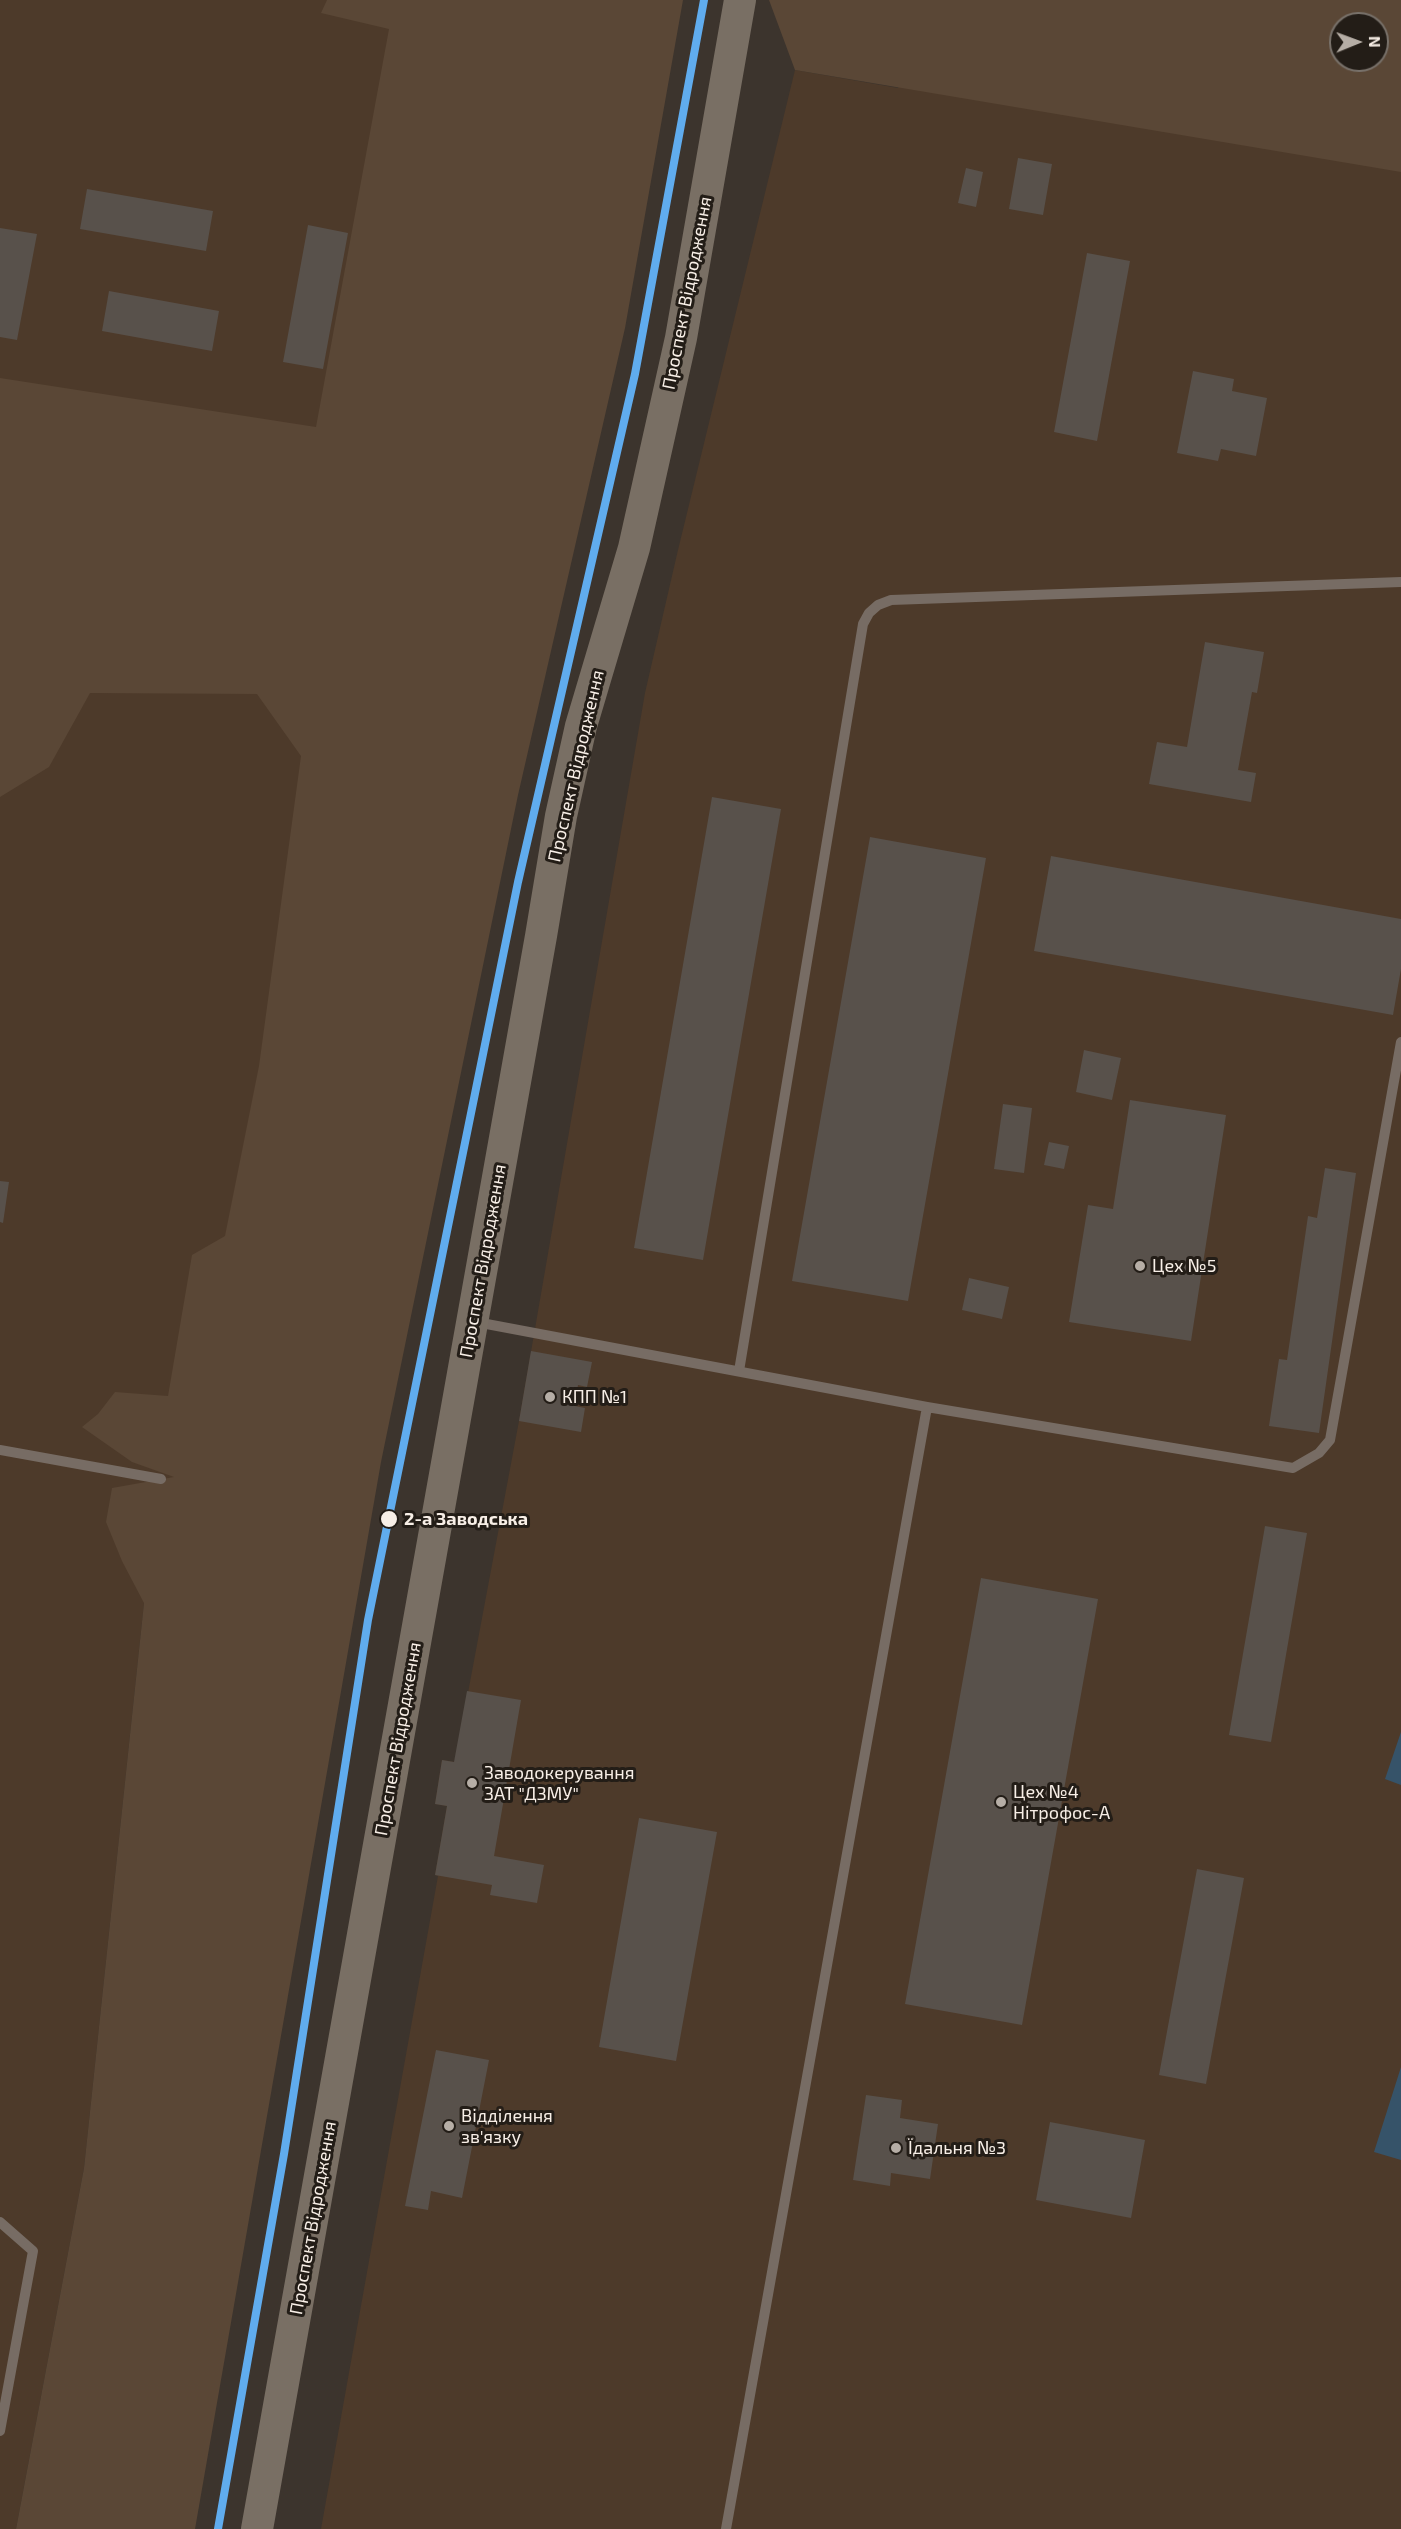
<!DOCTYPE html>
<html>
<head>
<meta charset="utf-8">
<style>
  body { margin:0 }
  #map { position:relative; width:1401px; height:2529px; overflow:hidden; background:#3c342d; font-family:"Exo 2",sans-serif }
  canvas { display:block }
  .north { position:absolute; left:1329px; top:12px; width:60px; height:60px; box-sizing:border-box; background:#231d17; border:2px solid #78716a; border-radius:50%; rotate:89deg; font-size:16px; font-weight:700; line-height:24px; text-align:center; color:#f8efe7 }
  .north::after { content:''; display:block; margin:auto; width:21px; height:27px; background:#b6aea6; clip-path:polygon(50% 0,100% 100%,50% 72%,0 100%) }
</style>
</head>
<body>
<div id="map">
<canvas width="1401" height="2529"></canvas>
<div class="north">N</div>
</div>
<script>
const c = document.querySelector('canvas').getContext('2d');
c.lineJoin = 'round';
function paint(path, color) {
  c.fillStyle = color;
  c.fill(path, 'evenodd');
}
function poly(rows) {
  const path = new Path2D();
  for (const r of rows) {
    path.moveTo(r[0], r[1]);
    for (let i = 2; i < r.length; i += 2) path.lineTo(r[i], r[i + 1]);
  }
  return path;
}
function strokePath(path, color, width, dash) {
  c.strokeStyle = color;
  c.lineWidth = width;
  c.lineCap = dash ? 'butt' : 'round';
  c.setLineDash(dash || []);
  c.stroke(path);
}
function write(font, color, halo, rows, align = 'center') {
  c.font = font + ' "Exo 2",sans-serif';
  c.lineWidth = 6;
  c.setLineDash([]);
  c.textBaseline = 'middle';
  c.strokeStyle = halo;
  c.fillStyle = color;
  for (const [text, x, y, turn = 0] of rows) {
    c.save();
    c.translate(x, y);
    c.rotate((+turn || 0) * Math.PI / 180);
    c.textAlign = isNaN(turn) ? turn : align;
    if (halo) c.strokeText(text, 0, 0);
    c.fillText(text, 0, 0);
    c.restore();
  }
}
paint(poly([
  [0,0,609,0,144,1603,84,2168,16,2529,0,2529],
  [913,0,1401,0,1401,2529,321,2529,438,1876,435,1875,447,1806,435,1804,442,1760,455,1762,519,1421,645,693,678,550,795,70,898,88],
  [1341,24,1377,24,1377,60,1341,60]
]), '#4d3a2a');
paint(poly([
  [327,0,683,0,625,328,518,795,381,1462,195,2529,16,2529,84,2168,144,1603,122,1561,106,1522,112,1488,174,1477,132,1462,82,1427,98,1414,115,1392,168,1396,192,1255,225,1236,259,1066,301,756,257,694,90,693,49,767,0,797,0,378,316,427,389,29,321,13],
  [769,0,1401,0,1401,172,795,70],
  [1341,24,1377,24,1377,60,1341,60]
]), '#5a4736');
paint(poly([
  [1401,1732,1401,1785,1385,1779],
  [1401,2067,1401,2160,1374,2152]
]), '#365369');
paint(poly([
  [1018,158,1052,164,1043,215,1009,209],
  [966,168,983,172,976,207,958,203],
  [87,189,213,211,206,251,80,229],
  [308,225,348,233,323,369,283,362],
  [0,228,37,234,17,340,0,337],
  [1087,253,1130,261,1097,441,1054,432],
  [109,291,219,311,212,351,102,331],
  [1193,371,1234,379,1232,391,1267,398,1256,456,1221,449,1218,461,1177,453],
  [1205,642,1264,652,1257,693,1252,692,1238,770,1256,773,1251,802,1149,784,1157,742,1187,747],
  [712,797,781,809,703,1260,634,1248],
  [870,837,986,858,908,1301,792,1281],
  [1051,856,1401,919,1401,969,1393,1015,1034,951],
  [1084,1050,1121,1058,1112,1100,1076,1092],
  [1130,1100,1226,1115,1191,1341,1069,1322,1088,1205,1113,1209],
  [1003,1104,1032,1108,1024,1173,994,1169],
  [1049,1142,1069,1146,1064,1169,1044,1165],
  [1325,1168,1356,1173,1319,1433,1269,1426,1279,1359,1287,1360,1308,1216,1317,1218],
  [0,1181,9,1182,3,1223,0,1222],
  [969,1278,1009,1287,1002,1319,962,1310],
  [531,1351,592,1362,587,1387,578,1385,575,1406,585,1408,581,1432,519,1421],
  [1265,1526,1307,1533,1271,1742,1229,1735],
  [981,1578,1098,1599,1022,2025,905,2004],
  [467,1691,521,1700,494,1856,544,1865,537,1903,490,1895,492,1885,435,1875,447,1806,435,1804,442,1760,454,1762],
  [639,1818,717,1832,676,2061,599,2047],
  [1197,1869,1244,1878,1206,2084,1159,2075],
  [436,2050,489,2060,462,2198,431,2191,428,2210,405,2206],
  [866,2095,902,2100,900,2118,938,2124,930,2179,891,2173,890,2186,853,2180],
  [1050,2122,1145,2140,1131,2218,1036,2200]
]), '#58514b');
strokePath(poly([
  [476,1322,927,1407,1293,1468,1319,1453,1330,1440,1401,1042],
  [739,1371,863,624,869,613,878,605,891,600,1401,582],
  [0,1450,161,1479],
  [0,2222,33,2251,0,2431],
  [726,2529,927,1407]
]), '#776c64', 10);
strokePath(poly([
  [257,2529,541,936,561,816,581,726,634,548,681,338,740,0]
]), '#796f64', 32);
strokePath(poly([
  [218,2529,284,2154,368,1620,518,882,635,374,704,0]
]), '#60acee', 8);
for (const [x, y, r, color] of [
  [1140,1266,6,"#b6aea6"],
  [550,1397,6,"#b6aea6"],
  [389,1519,9,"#f8efe7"],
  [472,1783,6,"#b6aea6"],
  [1001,1802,6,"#b6aea6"],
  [449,2126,6,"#b6aea6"],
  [896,2148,6,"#b6aea6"]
]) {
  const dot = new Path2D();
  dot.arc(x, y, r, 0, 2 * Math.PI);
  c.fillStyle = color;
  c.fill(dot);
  strokePath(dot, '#231d17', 2);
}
write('18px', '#f8efe7', '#231d17', [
  ["Проспект Відродження",687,293,-79],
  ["Проспект Відродження",576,766,-77],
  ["Проспект Відродження",483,1261,-80],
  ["Проспект Відродження",398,1739,-80],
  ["Проспект Відродження",313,2218,-80]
]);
write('18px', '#f8efe7', '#231d17', [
  ["Цех №5",1152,1266],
  ["КПП №1",562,1397],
  ["Заводокерування",484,1773],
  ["ЗАТ \"ДЗМУ\"",484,1794],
  ["Цех №4",1013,1792],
  ["Нітрофос-А",1013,1813],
  ["Відділення",461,2116],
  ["зв'язку",461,2137],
  ["Їдальня №3",908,2148]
], 'left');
write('bold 18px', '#f8efe7', '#231d17', [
  ["2-а Заводська",404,1519]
], 'left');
</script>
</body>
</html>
